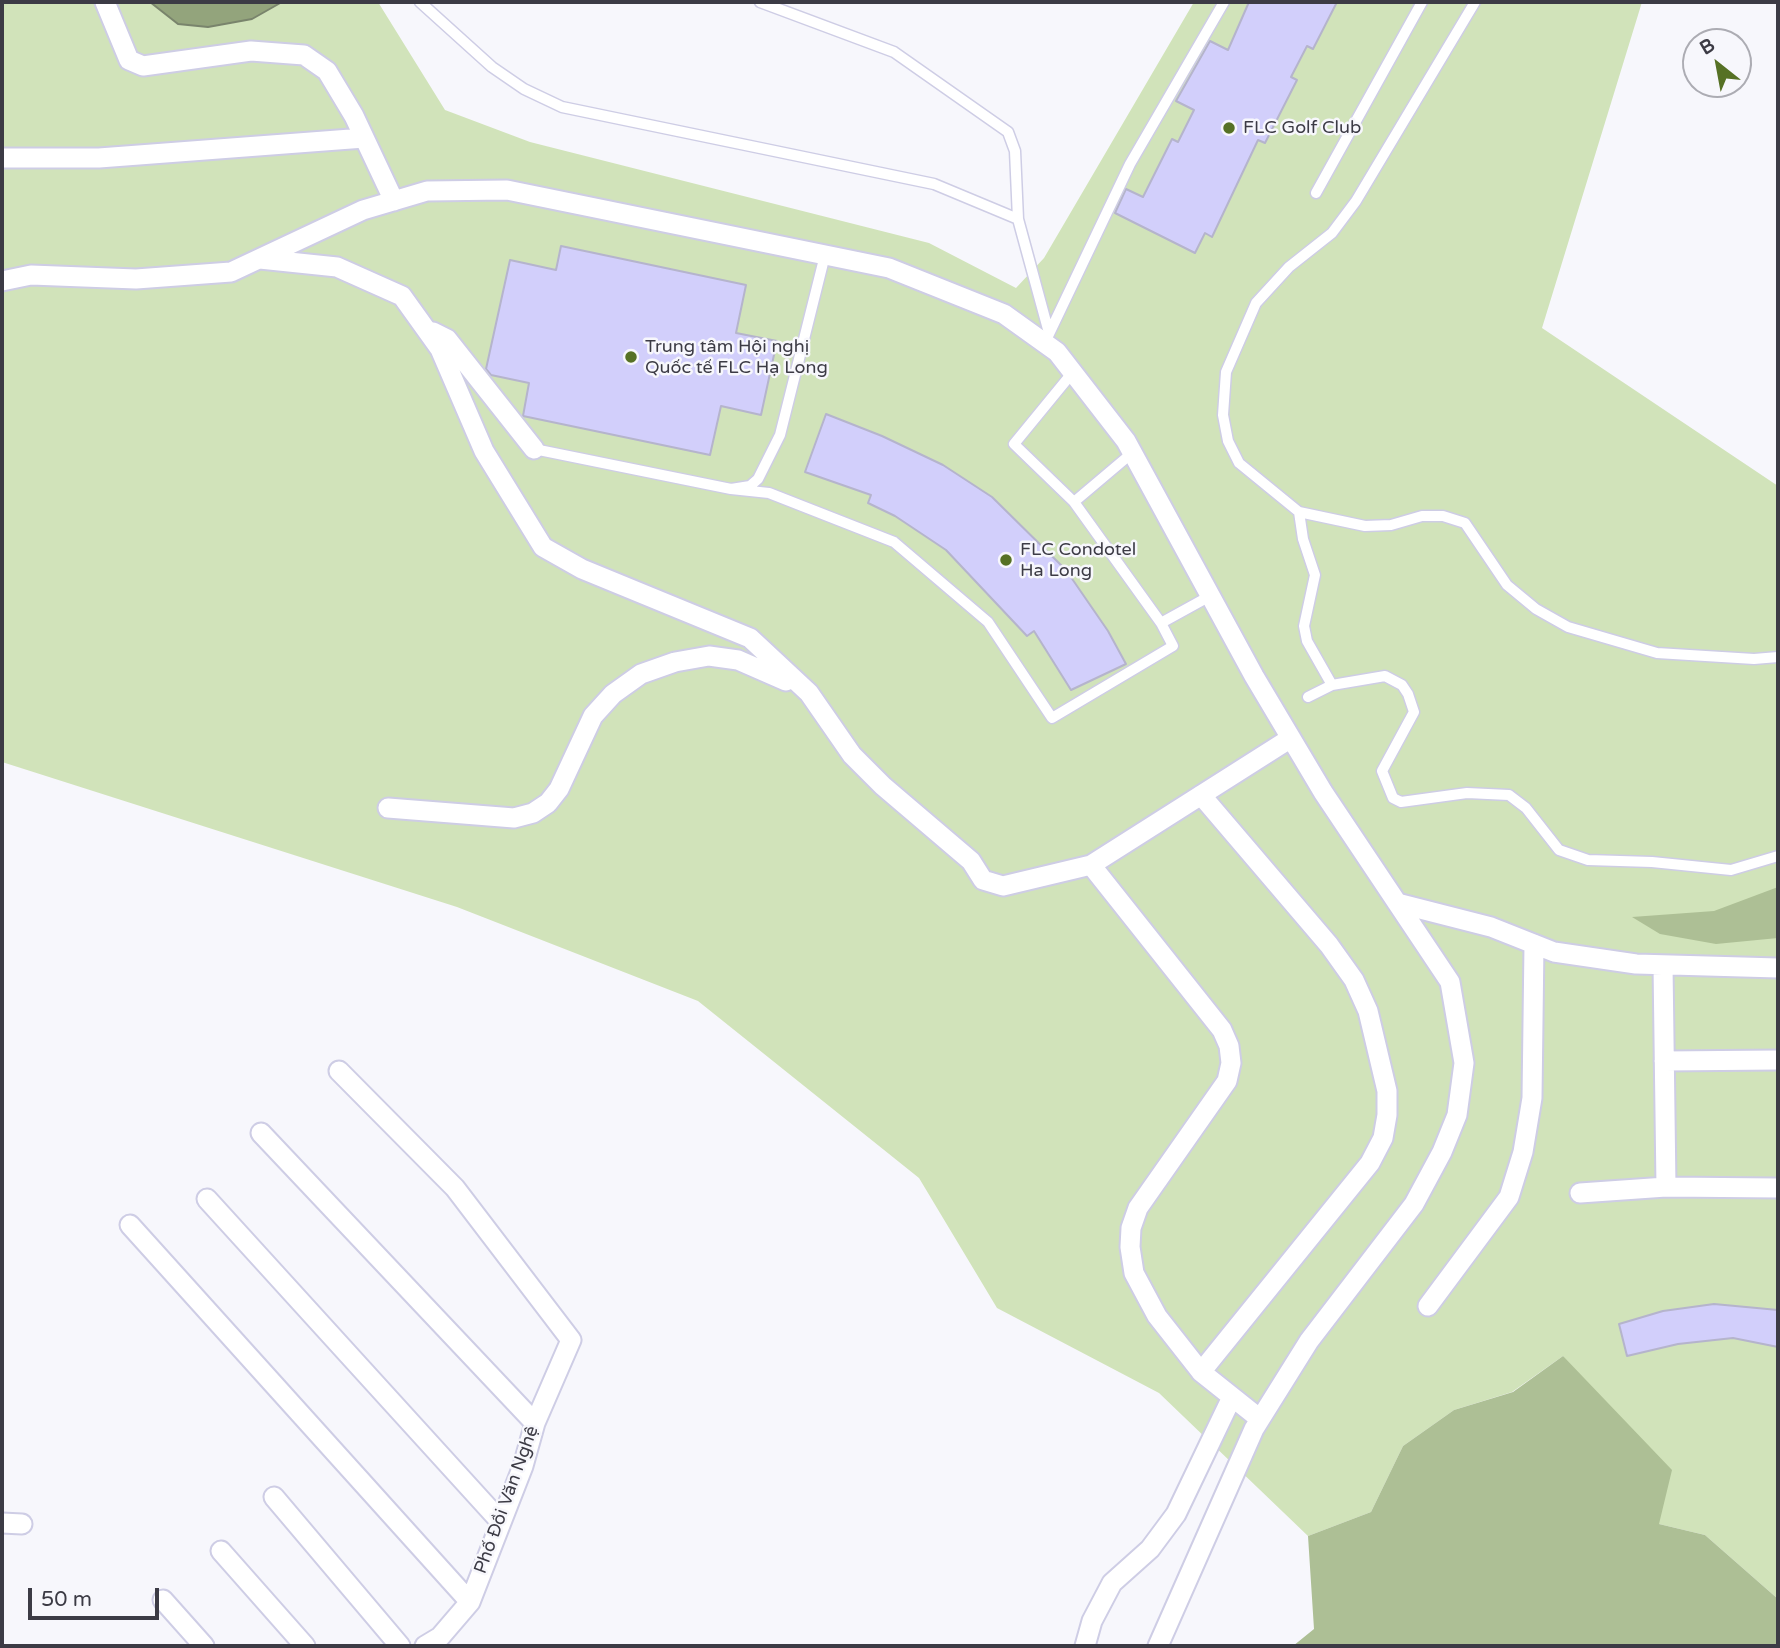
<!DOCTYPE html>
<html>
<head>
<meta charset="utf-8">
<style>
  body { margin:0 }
  #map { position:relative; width:1780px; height:1648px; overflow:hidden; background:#f7f7fc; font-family:"Varela Round",sans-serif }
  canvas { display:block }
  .frame { position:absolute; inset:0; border:4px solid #3c3b45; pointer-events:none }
  .north { position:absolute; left:1682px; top:28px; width:70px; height:70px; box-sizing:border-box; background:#f7f7fc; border:2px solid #acacb3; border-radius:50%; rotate:329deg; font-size:19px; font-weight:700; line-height:28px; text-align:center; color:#3c3b45 }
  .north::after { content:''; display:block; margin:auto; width:24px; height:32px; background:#567125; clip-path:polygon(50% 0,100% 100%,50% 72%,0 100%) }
  .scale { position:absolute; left:28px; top:1588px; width:131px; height:32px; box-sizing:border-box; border:4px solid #3c3b45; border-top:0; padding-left:9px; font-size:21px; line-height:24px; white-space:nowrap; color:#3c3b45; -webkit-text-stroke:5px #f7f7fc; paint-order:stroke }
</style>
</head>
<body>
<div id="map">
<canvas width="1780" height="1648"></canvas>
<div class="frame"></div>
<div class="north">B</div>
<div class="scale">50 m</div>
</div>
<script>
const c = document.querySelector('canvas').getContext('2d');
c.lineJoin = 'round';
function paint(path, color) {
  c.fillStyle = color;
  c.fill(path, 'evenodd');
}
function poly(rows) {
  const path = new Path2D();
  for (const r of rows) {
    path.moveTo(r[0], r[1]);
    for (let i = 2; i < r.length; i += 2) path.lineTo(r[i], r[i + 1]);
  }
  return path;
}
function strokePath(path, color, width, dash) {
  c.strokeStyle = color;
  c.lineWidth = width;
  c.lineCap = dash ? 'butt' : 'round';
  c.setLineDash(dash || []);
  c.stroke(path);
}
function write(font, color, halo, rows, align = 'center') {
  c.font = font + ' "Varela Round",sans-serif';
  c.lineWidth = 5;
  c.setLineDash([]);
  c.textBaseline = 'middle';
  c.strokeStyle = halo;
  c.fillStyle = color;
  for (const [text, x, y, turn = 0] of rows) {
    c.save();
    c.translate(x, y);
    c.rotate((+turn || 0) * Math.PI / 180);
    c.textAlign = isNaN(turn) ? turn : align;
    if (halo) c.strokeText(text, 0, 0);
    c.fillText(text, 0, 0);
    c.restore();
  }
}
paint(poly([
  [2,2,378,2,445,110,530,142,929,243,1016,288,1044,258,1194,2,1642,2,1542,328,1778,486,1778,1599,1705,1535,1659,1524,1563,1356,1512,1392,1454,1410,1403,1446,1371,1512,1308,1536,1159,1393,997,1308,919,1178,698,1001,457,907,2,762]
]), '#d1e3ba');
paint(poly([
  [1778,887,1778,938,1716,944,1660,934,1632,917,1714,911],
  [1563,1356,1672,1470,1659,1524,1705,1535,1778,1599,1778,1646,1293,1646,1314,1629,1308,1536,1371,1512,1403,1446,1454,1410,1513,1392]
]), '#adbf95');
const water = poly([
  [150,2,282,2,252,19,208,27,178,24,150,2]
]);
paint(water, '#93a47c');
strokePath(water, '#79846c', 2);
const building = poly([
  [1249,2,1337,2,1313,49,1307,46,1291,77,1297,80,1265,143,1258,140,1212,237,1205,233,1195,253,1115,213,1126,189,1143,197,1172,139,1178,142,1194,110,1176,101,1210,41,1228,50,1249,2],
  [561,246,746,285,736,333,777,341,761,415,721,406,710,455,523,416,529,383,491,375,486,369,510,260,556,270,561,246],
  [826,414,882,436,943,465,992,497,1066,570,1108,631,1126,664,1071,690,1034,631,1027,636,946,550,895,516,868,503,871,495,805,472,826,414],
  [1714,1304,1778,1310,1778,1347,1733,1338,1678,1344,1627,1356,1619,1324,1663,1311,1714,1304]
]);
paint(building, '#d2cffb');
strokePath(building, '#b5b4cc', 2);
const lane = poly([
  [420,2,492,67,524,89,562,107,934,184,1018,219],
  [760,2,894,52,1008,132,1015,151,1018,219,1049,333],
  [1475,2,1356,201,1332,233,1289,267,1256,303,1226,372,1223,415,1228,441,1239,463,1299,512,1365,526,1391,525,1422,516,1443,516,1465,523,1507,585,1536,609,1568,627,1657,653,1754,659,1778,657],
  [1316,193,1422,2],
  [1048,336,1130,164,1224,2],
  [1073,372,1014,444,1074,502],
  [534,449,731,489,750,486,758,479,780,435,825,255],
  [1132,453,1074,502,1161,623],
  [731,489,769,493,894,542,988,622,1052,718,1173,646,1161,623,1210,596],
  [1299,512,1303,539,1315,575,1304,626,1307,641,1332,685],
  [1308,697,1332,685,1385,676,1402,685,1408,694,1414,712,1382,771,1393,798,1401,802,1467,793,1509,795,1526,808,1559,850,1588,860,1652,862,1731,870,1778,856]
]);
const street = poly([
  [105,2,129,60,143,66,251,51,304,55,327,71,354,116,394,201],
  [2,158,99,158,364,138],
  [260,259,337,267,402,296,440,349,484,451,543,547,582,569,750,638,809,693,852,755,883,786,971,861,983,880,1003,886,1091,865,1291,738],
  [2,281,31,275,136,279,231,272,363,210,427,191,507,190,889,268,1004,314,1057,352,1126,441,1254,676,1323,792,1450,982,1464,1063,1457,1115,1442,1152,1414,1204,1309,1341,1254,1429,1158,1646],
  [433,332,447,339,534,449],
  [388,808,514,818,533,813,548,803,559,789,593,716,613,694,641,674,675,662,709,656,738,660,786,681],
  [1091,865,1222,1030,1229,1046,1231,1063,1227,1081,1138,1208,1131,1228,1130,1247,1134,1273,1157,1316,1201,1372,1260,1419],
  [1397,903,1491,927,1554,952,1636,964,1778,968],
  [1663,965,1666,1187],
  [1664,1061,1778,1060],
  [339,1071,455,1188,571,1340,535,1423,523,1466,470,1602,440,1637,425,1646],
  [261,1133,535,1423],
  [1580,1193,1666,1187,1778,1188],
  [207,1199,500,1521],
  [130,1225,470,1602],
  [1428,1306,1509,1197,1523,1152,1532,1098,1534,944],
  [1201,1372,1370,1163,1383,1138,1387,1115,1387,1091,1368,1011,1354,980,1329,945,1201,795],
  [274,1497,400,1646],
  [2,1523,22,1524],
  [221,1551,305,1646],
  [163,1600,204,1646],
  [1085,1646,1092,1621,1112,1583,1150,1549,1176,1514,1232,1397]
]);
strokePath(lane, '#cecde5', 13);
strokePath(street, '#cecde5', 23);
strokePath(lane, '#fff', 10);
strokePath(street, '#fff', 19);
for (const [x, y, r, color] of [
  [1229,128,7,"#567125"],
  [631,357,7,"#567125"],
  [1006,560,7,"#567125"]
]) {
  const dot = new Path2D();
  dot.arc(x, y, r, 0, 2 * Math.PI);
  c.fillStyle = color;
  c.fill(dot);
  strokePath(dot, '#f7f7fc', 2.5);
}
write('18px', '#3c3b45', '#f7f7fc', [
  ["FLC Golf Club",1243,128],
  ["Trung tâm Hội nghị",645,347],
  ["Quốc tế FLC Hạ Long",645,368],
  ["FLC Condotel",1020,550],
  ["Ha Long",1020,571]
], 'left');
write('18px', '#3c3b45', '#f7f7fc', [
  ["Phố Đồi Văn Nghệ",507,1500,-70]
]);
</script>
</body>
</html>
